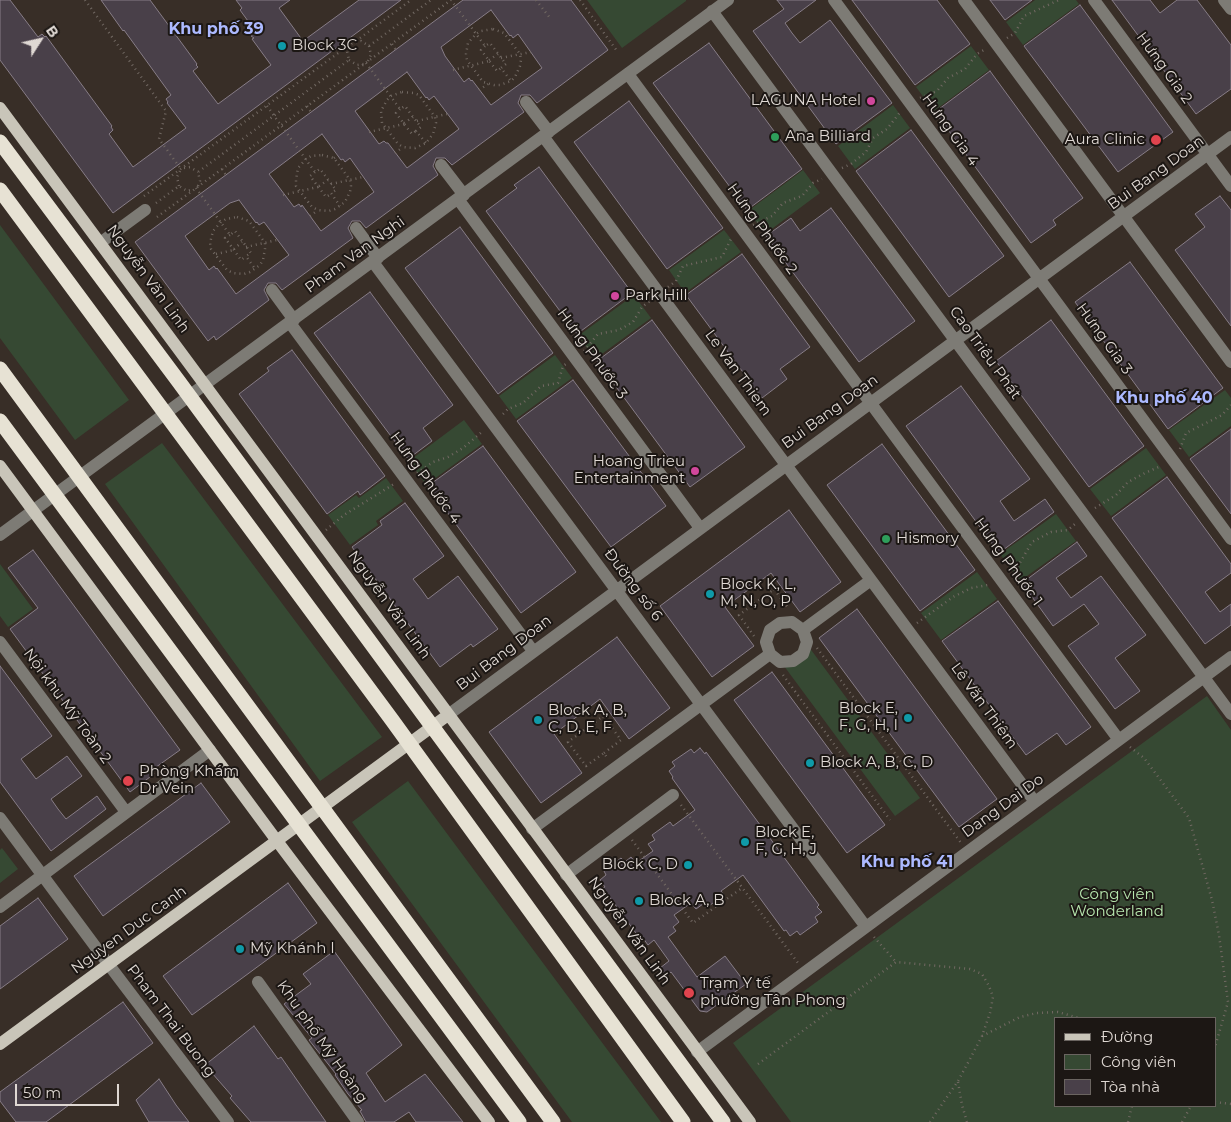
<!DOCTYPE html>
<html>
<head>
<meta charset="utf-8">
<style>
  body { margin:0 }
  #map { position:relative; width:1231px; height:1122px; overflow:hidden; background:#382e27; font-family:Montserrat,sans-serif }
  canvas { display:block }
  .legend { position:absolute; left:1054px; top:1017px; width:162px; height:90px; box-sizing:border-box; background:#1c1714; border:1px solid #6a6460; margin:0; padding:6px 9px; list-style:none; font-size:15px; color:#dfd8d3 }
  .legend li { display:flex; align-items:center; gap:10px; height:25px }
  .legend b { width:25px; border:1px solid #6a6460 }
  .north { position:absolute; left:15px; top:15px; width:50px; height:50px; -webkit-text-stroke:4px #1c1714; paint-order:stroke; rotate:55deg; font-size:14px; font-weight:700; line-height:20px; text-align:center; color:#dfd8d3 }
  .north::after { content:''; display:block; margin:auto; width:18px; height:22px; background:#dfd8d3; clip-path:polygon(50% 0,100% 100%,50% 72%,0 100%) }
  .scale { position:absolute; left:15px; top:1084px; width:104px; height:22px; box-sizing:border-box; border:2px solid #dfd8d3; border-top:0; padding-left:6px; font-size:15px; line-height:18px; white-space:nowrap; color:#dfd8d3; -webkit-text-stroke:4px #1c1714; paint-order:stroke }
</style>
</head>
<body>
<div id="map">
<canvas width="1231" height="1122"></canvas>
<ul class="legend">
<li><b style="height:6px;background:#c9c5b9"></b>Đường</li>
<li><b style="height:14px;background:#364933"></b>Công viên</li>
<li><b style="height:14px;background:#494049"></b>Tòa nhà</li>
</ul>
<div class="north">B</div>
<div class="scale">50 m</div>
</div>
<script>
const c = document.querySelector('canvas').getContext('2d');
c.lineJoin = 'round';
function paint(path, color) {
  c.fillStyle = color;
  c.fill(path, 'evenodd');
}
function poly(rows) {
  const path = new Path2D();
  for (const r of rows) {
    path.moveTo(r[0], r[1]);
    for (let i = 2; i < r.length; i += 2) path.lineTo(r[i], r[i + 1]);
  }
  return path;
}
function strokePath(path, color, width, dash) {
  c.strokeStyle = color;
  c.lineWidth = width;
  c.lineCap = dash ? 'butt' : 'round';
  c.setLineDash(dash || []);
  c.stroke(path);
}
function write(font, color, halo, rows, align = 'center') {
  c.font = font + ' Montserrat,sans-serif';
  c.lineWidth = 4;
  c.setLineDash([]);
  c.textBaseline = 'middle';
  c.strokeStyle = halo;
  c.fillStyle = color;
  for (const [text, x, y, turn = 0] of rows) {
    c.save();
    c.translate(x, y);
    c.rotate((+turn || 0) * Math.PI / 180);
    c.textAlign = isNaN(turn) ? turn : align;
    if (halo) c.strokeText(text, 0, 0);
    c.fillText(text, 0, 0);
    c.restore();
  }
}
paint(poly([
  [587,0,686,0,686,1,622,48],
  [1035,0,1076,0,1079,4,1023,45,1006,22],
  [971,46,989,70,934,111,916,87],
  [893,105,910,128,855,169,838,146],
  [803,170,820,193,765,234,748,211],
  [0,225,129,400,75,440,0,338],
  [724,230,741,252,685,293,669,270],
  [634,295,651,318,595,359,578,336],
  [555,355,572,378,516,419,499,396],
  [1225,390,1231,398,1231,426,1189,457,1169,430],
  [464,420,482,444,426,485,409,461],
  [162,443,382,737,320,781,105,484],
  [1146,448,1166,475,1111,516,1090,489],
  [386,478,403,501,376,521,378,525,350,545,328,515,356,495,359,498],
  [1056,514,1076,541,1020,581,1000,554],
  [0,564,33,609,8,627,0,616],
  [977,572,997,599,941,640,921,613],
  [809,647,920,798,895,816,784,666],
  [1207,696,1231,730,1231,1122,791,1122,733,1043],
  [1215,1018,1215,1106,1055,1106,1055,1018],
  [408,781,661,1122,572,1122,352,822],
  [2,848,18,869,0,883,0,850]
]), '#364933');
const building = poly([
  [0,0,10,0,38,37,42,34,45,37,46,36,112,126,111,127,113,130,109,134,133,167,186,128,167,103,168,102,166,99,171,95,124,30,123,31,101,0,150,0,197,64,196,65,198,67,193,71,218,104,271,65,252,39,254,38,251,36,256,32,240,10,242,8,236,0,290,0,279,8,303,41,359,0,401,0,113,213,0,60,0,0],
  [463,0,571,0,608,50,537,103,530,95,521,95,518,103,524,112,452,165,445,158,436,158,433,166,438,175,366,228,360,221,352,221,348,228,353,238,282,290,276,283,268,283,264,290,269,300,216,340,214,336,208,341,135,242,463,0],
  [491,10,510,36,511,35,513,38,518,34,542,68,491,105,472,80,471,81,469,78,464,82,445,56,441,47,491,10],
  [407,72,426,98,427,97,429,100,434,96,459,129,407,168,388,143,386,143,384,141,379,144,355,111,407,72],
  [322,134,341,160,343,159,345,162,350,158,374,192,321,231,302,205,301,207,299,204,294,207,269,174,322,134],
  [239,200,256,223,257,222,259,225,264,222,289,255,236,294,217,268,216,269,214,266,209,270,185,236,230,203,239,200],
  [777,0,816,0,785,23,792,33,800,43,830,20,892,103,836,144,753,31,784,9,777,0],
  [852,0,937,0,970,44,915,85,852,0],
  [990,0,1032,0,1005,20,990,0],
  [1112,0,1150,0,1160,13,1177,0,1197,0,1231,45,1231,89,1196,114,1112,0],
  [1080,5,1173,132,1118,172,1024,46,1080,5],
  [709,43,802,169,747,210,653,83,709,43],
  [990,71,1083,198,1053,220,1056,225,1031,243,935,112,990,71],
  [629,101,723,228,667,269,574,142,629,101],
  [911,130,1004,256,949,297,856,171,911,130],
  [539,167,632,293,577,334,486,211,517,188,514,185,539,167],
  [1220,196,1231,210,1231,326,1175,250,1205,227,1195,214,1220,196],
  [831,208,915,321,859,362,766,236,791,218,800,231,831,208],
  [460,227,553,353,498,394,405,268,460,227],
  [742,254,810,347,780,369,787,379,762,398,686,295,742,254],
  [1130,262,1223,388,1168,429,1075,302,1130,262],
  [370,292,453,405,423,428,432,441,408,459,314,333,370,292],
  [652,320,745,447,690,487,597,361,652,320],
  [1051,320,1144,446,1089,487,996,361,1051,320],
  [292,350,385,476,360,495,358,491,327,514,239,394,269,371,267,368,292,350],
  [573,380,666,506,611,547,517,421,573,380],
  [961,386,1030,479,1000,501,1014,521,1045,499,1054,512,999,553,906,426,961,386],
  [1231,429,1231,514,1190,459,1231,429],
  [882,444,975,570,920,611,827,485,882,444],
  [483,446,576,572,521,613,428,486,483,446],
  [1167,477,1231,564,1231,573,1205,592,1220,612,1231,604,1231,625,1205,644,1112,518,1167,477],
  [405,503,444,556,413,579,421,589,428,599,458,576,498,629,473,647,471,644,440,667,352,547,382,525,380,521,405,503],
  [789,510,841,582,800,612,771,573,725,607,754,646,712,677,660,606,789,510],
  [1077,542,1087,556,1056,578,1071,598,1101,576,1146,635,1115,658,1140,691,1115,709,1068,646,1099,624,1084,604,1053,626,1022,583,1077,542],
  [33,550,180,750,152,770,154,774,130,792,10,629,38,608,8,568,33,550],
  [998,601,1091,727,1066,745,1057,733,1026,755,942,641,998,601],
  [857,609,997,799,959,827,819,638,857,609],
  [617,637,670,708,629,739,600,699,554,734,582,773,541,803,489,732,617,637],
  [0,666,52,736,21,759,36,779,67,756,82,776,51,799,58,809,66,819,97,796,106,809,51,851,0,782,0,666],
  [772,672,885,825,847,853,734,700,772,672],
  [700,748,705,754,706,752,775,845,819,905,817,907,822,912,815,917,818,922,800,935,797,931,790,936,786,930,784,931,743,875,721,891,724,895,706,908,703,904,696,909,691,903,674,915,679,922,673,927,676,931,668,937,697,977,725,956,746,984,707,1012,700,1011,671,972,666,976,660,968,669,961,654,940,648,945,643,938,641,940,603,888,605,887,600,880,606,875,604,871,621,858,625,862,631,857,636,863,653,851,648,844,655,840,652,835,670,822,673,826,695,810,672,778,673,777,669,771,675,766,672,762,691,749,694,753,700,748],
  [201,783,230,822,103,916,74,876,201,783],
  [288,883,317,923,192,1015,163,976,288,883],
  [38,898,68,939,0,989,0,926,38,898],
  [334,951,402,1045,366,1073,385,1102,425,1074,463,1122,416,1122,409,1112,394,1122,366,1122,360,1111,362,1110,348,1094,335,1075,336,1074,309,1040,312,1038,284,1004,311,984,303,974,334,951],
  [123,1002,153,1043,46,1122,16,1122,0,1101,0,1092,123,1002],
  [254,1026,278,1059,281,1057,326,1122,251,1122,230,1098,232,1096,205,1065,254,1026],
  [159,1079,176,1105,189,1122,149,1122,136,1100,159,1079]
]);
paint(building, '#494049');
strokePath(building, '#877d87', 1);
strokePath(poly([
  [85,0,166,111,159,139,181,169],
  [536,0,550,18],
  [580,0,617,51],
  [493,29,504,33,520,54,521,60,520,66,515,77,511,81,500,85,494,85,483,82,467,60,466,54,468,43,476,34,481,31,493,29],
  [1007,38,1015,33,1024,16,1059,0],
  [356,41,411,0],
  [392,44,396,50],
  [485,46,481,50,497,71,501,68],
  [501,58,531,52],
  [349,60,357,65,364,64],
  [489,60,498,54],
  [368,61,371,55,369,46],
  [366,63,400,109,405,106,413,117,421,127,416,131,426,143],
  [453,70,489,61],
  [479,90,488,84],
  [402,92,414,93,419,95,435,117,436,123,433,134,426,143,415,148,403,147,398,144,382,123,381,111,387,100,391,96,402,92],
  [920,98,937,91,948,78,965,69,977,54,984,50],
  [267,106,315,172,320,169,336,190,331,193,340,206],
  [307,106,311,112],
  [400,109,396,113,404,124,412,134,416,131],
  [417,121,447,114],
  [404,123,413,117],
  [369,132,404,124],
  [395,153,403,147],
  [322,155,334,158,350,180,351,186,350,192,345,202,335,209,329,211,318,210,312,207,296,186,296,180,298,168,306,159,311,156,322,155],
  [334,158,338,155],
  [184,168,190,167,198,172],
  [842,168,851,164,866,152,873,138,887,129,901,111],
  [222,169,226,175],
  [315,172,310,176,326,197,331,194],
  [331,184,363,177],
  [179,186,177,177,180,171],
  [198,186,200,181,198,172,349,60,347,51,352,43,361,41,369,46,431,0],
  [319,186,328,180],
  [196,188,230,235,235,231,251,253,246,256,255,269],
  [283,195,318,187],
  [144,196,349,45],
  [156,203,179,186,187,191,191,190],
  [310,216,318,210],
  [157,217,451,0,485,46,490,43,506,64,501,68,511,81],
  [237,217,249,221,265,243,265,249,263,260,260,265,250,272,244,274,233,273,227,270,211,249,210,243,213,231,221,222,226,219,237,217],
  [753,225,772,216,783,203,802,196,813,183,822,179],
  [230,235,225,238,234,250,241,260,246,256],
  [246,247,277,240],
  [234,249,242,242],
  [216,254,234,250],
  [668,287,676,281,683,266,722,257,731,239,734,238],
  [584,351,598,334,619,330,633,322,642,307,650,301],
  [503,414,508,409,523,403,541,386,558,383,563,366,566,364],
  [1180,449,1186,433,1222,415,1231,405],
  [417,473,433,462,448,457,463,448,483,431],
  [1095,508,1116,495,1128,482,1145,473,1161,466],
  [326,530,344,515,394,484],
  [1012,575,1014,573,1032,542,1051,532,1068,530,1075,524],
  [917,623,953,597,971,588,988,585],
  [754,636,739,615,774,589,789,609],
  [817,648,961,843],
  [783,675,890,820],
  [1130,747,1144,758,1189,818,1212,900,1219,935,1228,1002,1215,1047],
  [604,753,621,740,603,716,568,742,586,766,604,753,608,759],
  [681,805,798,963],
  [632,840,693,923,742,888],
  [874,937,896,962],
  [982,1036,1020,1017,1037,1013,1058,1012,1079,1018],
  [758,1064,896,962,970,969,982,974,989,986,993,997,990,1013,982,1036,970,1059,958,1081,930,1122],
  [958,1082,962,1105,967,1122],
  [1215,1102,1231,1104],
  [1128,1122,1132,1106],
  [1182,1122,1191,1106]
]), '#726963', 2.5, [1, 4]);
strokePath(poly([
  [834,0,1231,539],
  [964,0,1231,362],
  [1094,0,1231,186],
  [1224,0,1231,9],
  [712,11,1231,714],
  [628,74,1119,740],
  [526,102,549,132],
  [543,136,1035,802],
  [441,165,464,195],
  [458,199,700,528],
  [356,228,378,258],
  [100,243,145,210],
  [373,262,866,927],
  [272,290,294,320],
  [290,323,533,651],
  [0,535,728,0],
  [0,642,126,812],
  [770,654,780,662,793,661,803,654,807,642,803,630],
  [448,715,1231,137],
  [0,818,109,965,228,1122],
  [532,829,770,654,766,642,770,630,780,623,792,622,803,630,871,580],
  [566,875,673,795],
  [0,907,210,750],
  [258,982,358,1122],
  [697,1052,1231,657]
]), '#7d7b75', 12);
strokePath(poly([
  [0,108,750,1122],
  [0,466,277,841,489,1122],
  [0,1044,448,715]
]), '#c9c5b9', 12);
strokePath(poly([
  [0,142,179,382,723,1122],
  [0,190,392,720,683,1122],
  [0,369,553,1122],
  [0,421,519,1122]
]), '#e7e2d4', 15);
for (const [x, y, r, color] of [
  [282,46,5,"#0f9aa8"],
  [871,101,5,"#d1479c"],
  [775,137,5,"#2e9e5b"],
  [1156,140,6,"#e0444e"],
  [615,296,5,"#d1479c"],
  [695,471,5,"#d1479c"],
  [886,539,5,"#2e9e5b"],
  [710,594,5,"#0f9aa8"],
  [908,718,5,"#0f9aa8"],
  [538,720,5,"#0f9aa8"],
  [810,763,5,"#0f9aa8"],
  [128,781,6,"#e0444e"],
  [745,842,5,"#0f9aa8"],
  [688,865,5,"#0f9aa8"],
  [639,901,5,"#0f9aa8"],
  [240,949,5,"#0f9aa8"],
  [689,993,6,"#e0444e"]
]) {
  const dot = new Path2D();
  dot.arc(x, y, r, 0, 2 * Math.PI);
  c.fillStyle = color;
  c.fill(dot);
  strokePath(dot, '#1c1714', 2);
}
write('15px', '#dfd8d3', '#1c1714', [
  ["Block 3C",292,46],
  ["LAGUNA Hotel",861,101,"right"],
  ["Ana Billiard",785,137],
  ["Aura Clinic",1145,140,"right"],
  ["Park Hill",625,296],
  ["Hoang Trieu",685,462,"right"],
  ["Entertainment",685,479,"right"],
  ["Hismory",896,539],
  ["Block K, L,",720,585],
  ["M, N, O, P",720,602],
  ["Block E,",898,709,"right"],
  ["F, G, H, I",898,726,"right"],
  ["Block A, B,",548,711],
  ["C, D, E, F",548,728],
  ["Block A, B, C, D",820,763],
  ["Phòng Khám",139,772],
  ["Dr Vein",139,789],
  ["Block E,",755,833],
  ["F, G, H, J",755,850],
  ["Block C, D",678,865,"right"],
  ["Block A, B",649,901],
  ["Mỹ Khánh I",250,949],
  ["Trạm Y tế",700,984],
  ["phường Tân Phong",700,1001]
], 'left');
write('15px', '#dfd8d3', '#1c1714', [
  ["Hưng Gia 2",1164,68,54],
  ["Hưng Gia 4",950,130,54],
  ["Bui Bang Doan",1156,173,-36],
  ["Hưng Phước 2",762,229,54],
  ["Pham Van Nghi",355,255,-36],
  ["Nguyễn Văn Linh",148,279,54],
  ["Hưng Gia 3",1104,339,54],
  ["Cao Triều Phát",985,353,54],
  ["Hưng Phước 3",592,354,54],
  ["Le Van Thiem",738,373,54],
  ["Bui Bang Doan",830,412,-36],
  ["Hưng Phước 4",425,478,54],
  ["Hưng Phước 1",1008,562,54],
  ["Đường số 6",633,585,53],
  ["Nguyễn Văn Linh",389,605,54],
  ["Bui Bang Doan",504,653,-37],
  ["Nội khu Mỹ Toàn 2",67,706,54],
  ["Lê Văn Thiêm",984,706,54],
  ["Dang Dai Do",1003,806,-36],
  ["Nguyen Duc Canh",129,930,-36],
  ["Nguyễn Văn Linh",629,931,54],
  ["Pham Thai Buong",171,1021,53],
  ["Khu phố Mỹ Hoàng",322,1042,55]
]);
write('15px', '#b6e5ad', '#1c1714', [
  ["Công viên",1117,895],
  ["Wonderland",1117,912]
]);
write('bold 16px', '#acb9ff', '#1c1714', [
  ["Khu phố 39",216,29],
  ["Khu phố 40",1164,398],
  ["Khu phố 41",907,862]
]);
</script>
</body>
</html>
